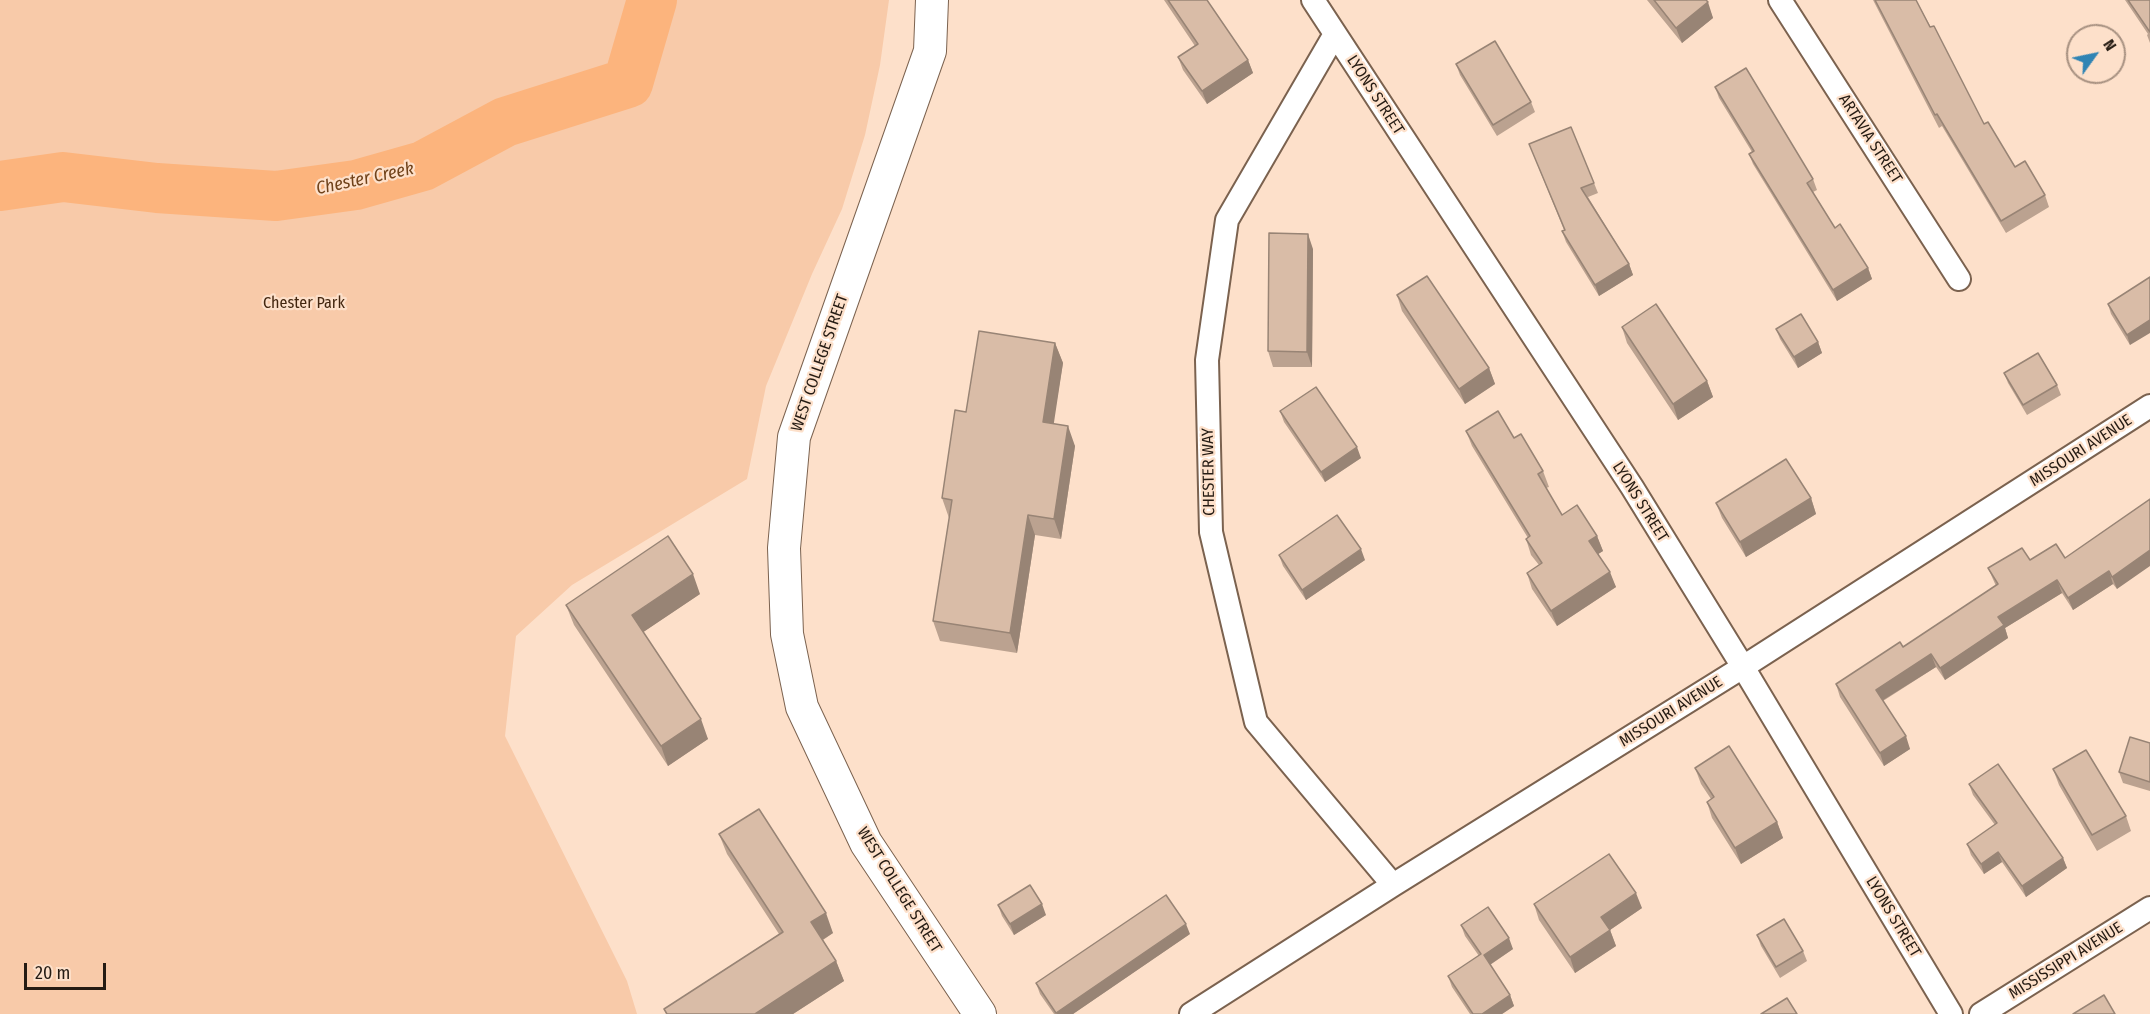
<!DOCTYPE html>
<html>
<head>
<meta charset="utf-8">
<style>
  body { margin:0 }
  #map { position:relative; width:2150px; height:1014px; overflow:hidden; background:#fde0ca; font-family:"Fira Sans Condensed",sans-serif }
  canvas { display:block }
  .north { position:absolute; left:2066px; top:24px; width:60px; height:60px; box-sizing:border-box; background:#fde0ca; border:2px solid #a79181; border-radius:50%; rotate:57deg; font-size:16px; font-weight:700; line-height:24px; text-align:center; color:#251b13 }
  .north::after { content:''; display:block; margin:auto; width:21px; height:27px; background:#3084b4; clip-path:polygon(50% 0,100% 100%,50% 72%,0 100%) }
  .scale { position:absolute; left:24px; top:963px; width:82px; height:27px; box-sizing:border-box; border:3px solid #251b13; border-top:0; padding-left:8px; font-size:18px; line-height:21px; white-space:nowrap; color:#251b13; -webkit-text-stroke:4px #fde0ca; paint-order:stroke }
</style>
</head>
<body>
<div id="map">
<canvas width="2150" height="1014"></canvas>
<div class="north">N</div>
<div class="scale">20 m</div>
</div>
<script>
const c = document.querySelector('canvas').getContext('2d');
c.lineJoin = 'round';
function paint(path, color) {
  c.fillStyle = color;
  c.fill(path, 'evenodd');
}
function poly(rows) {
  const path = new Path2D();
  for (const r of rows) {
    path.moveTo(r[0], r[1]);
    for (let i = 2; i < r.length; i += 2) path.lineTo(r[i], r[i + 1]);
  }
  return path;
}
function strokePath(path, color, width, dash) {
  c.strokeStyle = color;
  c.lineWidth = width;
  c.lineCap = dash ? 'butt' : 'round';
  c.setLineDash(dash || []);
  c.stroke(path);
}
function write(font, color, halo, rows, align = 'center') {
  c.font = font + ' "Fira Sans Condensed",sans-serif';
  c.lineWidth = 4.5;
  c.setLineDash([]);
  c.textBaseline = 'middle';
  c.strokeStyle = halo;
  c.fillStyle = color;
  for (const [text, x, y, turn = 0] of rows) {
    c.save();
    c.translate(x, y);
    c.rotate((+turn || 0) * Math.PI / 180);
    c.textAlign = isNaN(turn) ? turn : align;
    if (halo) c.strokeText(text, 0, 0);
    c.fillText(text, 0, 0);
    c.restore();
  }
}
paint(poly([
  [0,0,889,0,880,65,865,135,842,209,812,274,766,386,747,479,572,585,516,636,505,736,627,981,637,1014,0,1014]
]), '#f8caa9');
strokePath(poly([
  [0,186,63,177,157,188,276,196,356,185,423,166,505,122,628,83,652,0]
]), '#fcb47d', 50);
const street = poly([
  [1313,0,1632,487,1743,667,1951,1014],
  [1780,0,1959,279],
  [1335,34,1227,220,1207,360,1211,532,1256,722,1393,885],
  [1191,1014,1393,885,1743,667,2150,406],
  [1981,1014,2150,908]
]);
const secondary = poly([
  [932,0,930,51,794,437,784,548,787,634,802,707,866,843,980,1014]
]);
strokePath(street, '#7b624f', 26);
strokePath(secondary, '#7b624f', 34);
strokePath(street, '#fff', 22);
strokePath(secondary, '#fff', 32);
paint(poly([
  [1164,0,1207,0,1248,60,1253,73,1207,104,1183,70,1178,57,1195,46],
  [1647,0,1706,0,1713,18,1682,43],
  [1873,0,1916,0,1984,124,2015,167,2045,195,2049,207,2006,233,1942,126,1939,128],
  [2125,0,2150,0,2150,43,2147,35,2148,34],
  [1456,64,1531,102,1535,112,1497,136,1460,75],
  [1715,87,1813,179,1817,190,1813,192,1835,228,1868,268,1872,279,1837,301,1753,164,1749,154,1752,152,1719,98],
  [1529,144,1594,183,1598,193,1588,197,1629,264,1633,275,1599,296,1566,242,1562,231,1564,230],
  [1313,249,1312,367,1273,367,1268,351],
  [2150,277,2130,345,2111,314,2108,304],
  [1397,295,1489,368,1495,384,1465,404,1402,311],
  [1622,327,1707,381,1713,397,1678,420,1627,343],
  [1776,329,1818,342,1822,353,1798,368,1780,339],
  [1055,343,1063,363,1053,423,1075,446,1061,539,1035,535,1017,653,940,641,933,621,949,518,942,498,966,412],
  [2004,373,2057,385,2061,395,2027,415,2008,383],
  [1280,411,1361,458,1325,482,1284,422],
  [1466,431,1514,438,1543,471,1549,487,1546,488,1562,515,1597,536,1603,551,1598,554,1616,587,1557,626,1532,589,1527,573,1539,565,1531,555,1526,539,1528,538,1472,446],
  [1811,498,1816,514,1746,557,1722,518,1716,503],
  [2150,499,2117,589,2113,584,2073,610,2062,593,2005,628,2008,638,1945,680,1936,667,1883,701,1910,749,1884,766,1840,697,1836,684,1903,647,1996,586,1988,568,2030,560,2065,558],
  [1279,555,1365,560,1306,600,1283,566],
  [700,594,643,632,708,739,668,766,574,625,566,605],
  [2150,743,2150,791,2123,783,2119,772],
  [1695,768,1777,822,1783,838,1741,864,1712,818,1707,802,1711,799,1701,784],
  [2053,769,2126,816,2131,831,2097,851,2059,785],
  [1969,784,2063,858,2067,868,2026,897,2002,862,1984,874,1971,855,1967,844,1995,825,1973,795],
  [719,834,833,933,823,940,836,961,844,981,793,1014,666,1014,664,1009,779,934,727,854],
  [1534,904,1642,908,1610,930,1616,946,1575,973,1539,920],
  [998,905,1046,915,1014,935,1002,916],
  [1461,925,1513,949,1490,965,1510,995,1514,1006,1502,1014,1470,1014,1452,987,1448,976,1479,956,1465,936],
  [1190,934,1073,1014,1054,1014,1040,994,1036,983],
  [1757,935,1803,951,1807,961,1780,978,1761,946]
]), '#bba290');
paint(poly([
  [1708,2,1713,18,1682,43,1676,28],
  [1248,60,1253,73,1207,104,1202,91],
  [1308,234,1313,249,1312,367,1307,352],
  [1629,264,1633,275,1599,296,1595,285],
  [1868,268,1872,279,1837,301,1833,290],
  [2150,320,2150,333,2130,345,2127,335],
  [1818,342,1822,353,1798,368,1794,357],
  [1055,343,1063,363,1051,442,1043,422],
  [1489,368,1495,384,1465,404,1459,389],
  [1707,381,1713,397,1678,420,1673,404],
  [1068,426,1075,446,1061,539,1054,519],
  [1357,447,1361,458,1325,482,1321,472],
  [1811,498,1816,514,1746,557,1740,542],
  [1028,515,1035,535,1017,653,1010,633],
  [1597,536,1603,551,1595,556,1589,541],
  [1361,549,1365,560,1306,600,1302,590],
  [2150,550,2150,566,2117,589,2112,577],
  [2109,571,2113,584,2073,610,2068,598],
  [1610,572,1616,587,1557,626,1551,611],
  [693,574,700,594,639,635,632,615],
  [2057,580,2062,593,2005,628,2008,638,1945,680,1940,668,1998,617],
  [1931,654,1936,667,1880,702,1876,690],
  [701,719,708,739,668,766,661,746],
  [1906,736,1910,749,1884,766,1880,753],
  [1777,822,1783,838,1741,864,1735,848],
  [1998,852,2002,862,1984,874,1981,864],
  [2063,858,2067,868,2026,897,2022,886],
  [1636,893,1642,908,1607,932,1601,917],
  [1042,904,1046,915,1014,935,1010,924],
  [826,913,833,933,819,942,811,922],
  [1186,924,1190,934,1073,1014,1057,1014,1056,1013],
  [1610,930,1616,946,1575,973,1570,957],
  [1509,938,1513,949,1488,966,1484,955],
  [836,961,844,981,793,1014,755,1014],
  [1510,995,1514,1006,1502,1014,1482,1014]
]), '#988475');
const building = poly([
  [1168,0,1207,0,1248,60,1202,91,1178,57,1198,44,1168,0],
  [1654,0,1706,0,1708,2,1676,28,1654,0],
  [1875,0,1916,0,1930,27,1934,26,1984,124,1988,122,2015,167,2025,161,2045,195,2001,221,1937,114,1935,115,1875,0],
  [2128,0,2150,0,2150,32,2128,0],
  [1495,41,1531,102,1493,125,1456,64,1495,41],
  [1746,68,1813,179,1807,183,1835,228,1840,224,1868,268,1833,290,1749,154,1754,151,1715,87,1746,68],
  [1571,127,1594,183,1581,188,1629,264,1595,285,1562,231,1565,230,1529,144,1571,127],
  [1269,233,1308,234,1307,352,1268,351,1269,233],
  [1427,276,1489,368,1459,389,1397,295,1427,276],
  [2150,277,2150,320,2127,335,2108,304,2150,277],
  [1656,304,1707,381,1673,404,1622,327,1656,304],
  [1801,314,1818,342,1794,357,1776,329,1801,314],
  [979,331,1055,343,1043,422,1068,426,1054,519,1028,515,1010,633,933,621,952,500,942,498,955,410,966,412,979,331],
  [2038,353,2057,385,2023,405,2004,373,2038,353],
  [1316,387,1357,447,1321,472,1280,411,1316,387],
  [1498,411,1514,438,1521,434,1543,471,1538,474,1562,515,1577,505,1597,536,1589,541,1610,572,1551,611,1527,573,1542,563,1526,539,1530,536,1466,431,1498,411],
  [1786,459,1811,498,1740,542,1716,503,1786,459],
  [2150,499,2150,550,2112,577,2109,571,2068,598,2057,580,1998,617,2004,625,1940,668,1931,654,1876,690,1906,736,1880,753,1836,684,1900,642,1903,647,1998,584,1988,568,2022,548,2030,560,2056,544,2065,558,2150,499],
  [1337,515,1361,549,1302,590,1279,555,1337,515],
  [668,536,693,574,632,615,701,719,661,746,566,605,668,536],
  [2130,737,2150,743,2150,782,2119,772,2130,737],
  [1729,746,1777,822,1735,848,1707,802,1714,797,1695,768,1729,746],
  [2086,750,2126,816,2092,835,2053,769,2086,750],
  [1998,764,2063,858,2022,886,1998,852,1981,864,1967,844,1997,823,1969,784,1998,764],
  [759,809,826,913,811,922,836,961,755,1014,667,1014,664,1009,783,932,719,834,759,809],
  [1609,854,1636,893,1601,917,1610,930,1570,957,1534,904,1609,854],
  [1030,885,1042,904,1010,924,998,905,1030,885],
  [1166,895,1186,924,1056,1013,1036,983,1166,895],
  [1488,907,1509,938,1484,955,1510,995,1482,1014,1473,1014,1448,976,1481,954,1461,925,1488,907],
  [1784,919,1803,951,1776,967,1757,935,1784,919],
  [2104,995,2115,1014,2073,1014,2104,995],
  [1787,998,1797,1014,1761,1014,1787,998]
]);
paint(building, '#d9bca7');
strokePath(building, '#988475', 1.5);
write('16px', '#251b13', '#fde0ca', [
  ["LYONS STREET",1375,95,57],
  ["ARTAVIA STREET",1870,139,57],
  ["WEST COLLEGE STREET",820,363,-71],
  ["MISSOURI AVENUE",2081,451,-33],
  ["CHESTER WAY",1209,472,-91],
  ["LYONS STREET",1640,502,58],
  ["MISSOURI AVENUE",1671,712,-32],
  ["WEST COLLEGE STREET",899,890,58],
  ["LYONS STREET",1893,917,59],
  ["MISSISSIPPI AVENUE",2066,961,-32]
]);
write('16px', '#43260f', '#fde0ca', [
  ["Chester Park",304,304]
]);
write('italic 18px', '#70421a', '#fde0ca', [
  ["Chester Creek",365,179,-12]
]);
</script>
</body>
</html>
